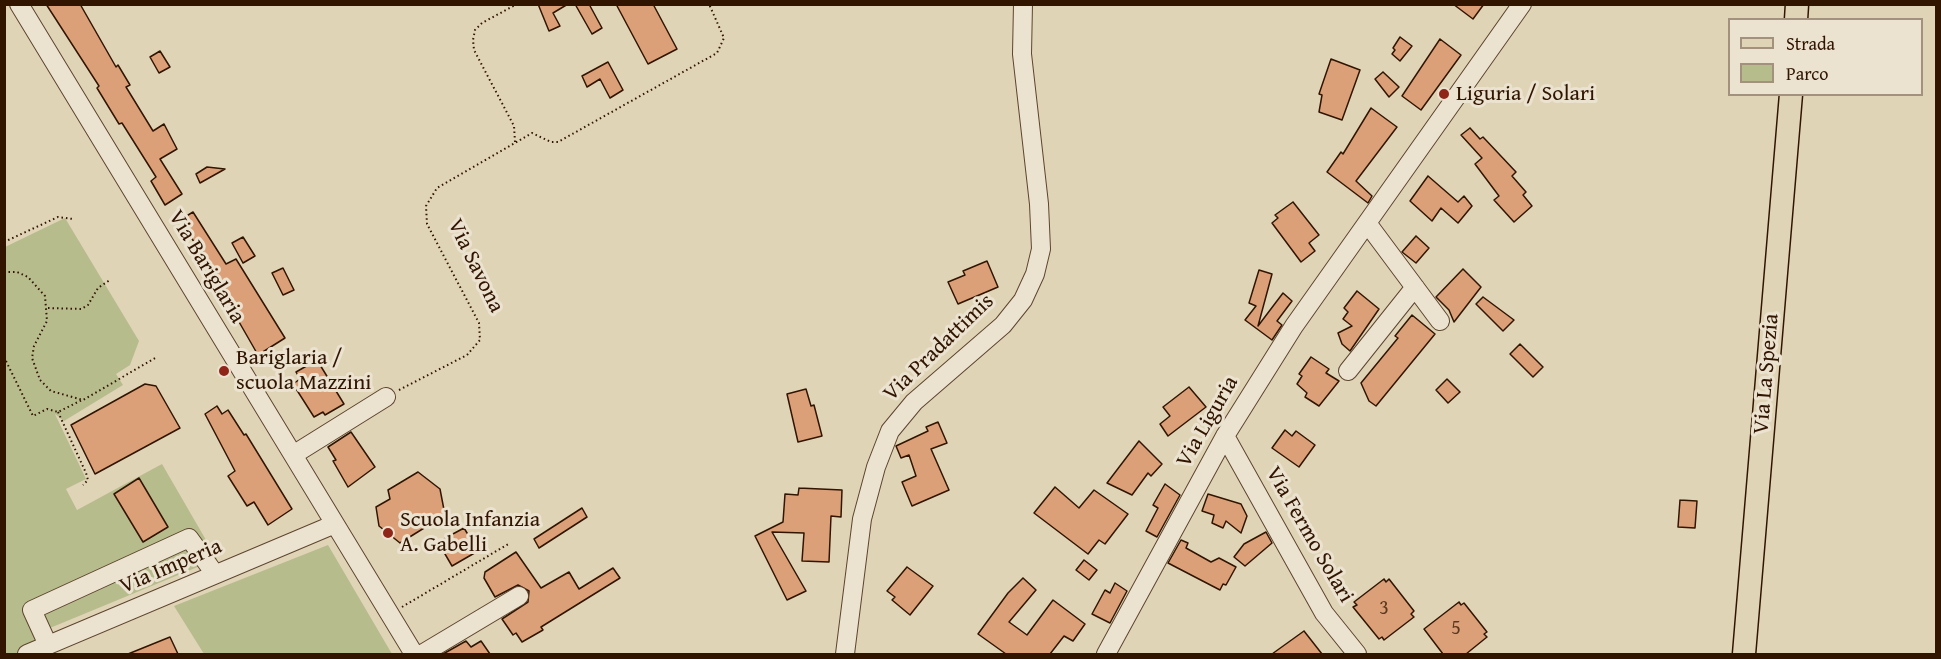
<!DOCTYPE html>
<html>
<head>
<meta charset="utf-8">
<style>
  body { margin:0 }
  #map { position:relative; width:1941px; height:659px; overflow:hidden; background:#e0d4b7; font-family:"Gentium Book Plus",serif }
  canvas { display:block }
  .frame { position:absolute; inset:0; border:6px solid #311500; pointer-events:none }
  .legend { position:absolute; left:1728px; top:18px; width:195px; height:78px; box-sizing:border-box; background:#ebe3d0; border:2px solid #a1917d; margin:0; padding:8px 10px; list-style:none; font-size:18px; color:#311500 }
  .legend li { display:flex; align-items:center; gap:12px; height:30px }
  .legend b { width:30px; border:2px solid #a1917d }
</style>
</head>
<body>
<div id="map">
<canvas width="1941" height="659"></canvas>
<div class="frame"></div>
<ul class="legend">
<li><b style="height:8px;background:#e0d4b7"></b>Strada</li>
<li><b style="height:16px;background:#b7bc8c"></b>Parco</li>
</ul>
</div>
<script>
const c = document.querySelector('canvas').getContext('2d');
c.lineJoin = 'round';
function paint(path, color) {
  c.fillStyle = color;
  c.fill(path, 'evenodd');
}
function poly(rows) {
  const path = new Path2D();
  for (const r of rows) {
    path.moveTo(r[0], r[1]);
    for (let i = 2; i < r.length; i += 2) path.lineTo(r[i], r[i + 1]);
  }
  return path;
}
function strokePath(path, color, width, dash) {
  c.strokeStyle = color;
  c.lineWidth = width;
  c.lineCap = dash ? 'butt' : 'round';
  c.setLineDash(dash || []);
  c.stroke(path);
}
function write(font, color, halo, rows, align = 'center') {
  c.font = font + ' "Gentium Book Plus",serif';
  c.lineWidth = 6;
  c.setLineDash([]);
  c.textBaseline = 'middle';
  c.strokeStyle = halo;
  c.fillStyle = color;
  for (const [text, x, y, turn = 0] of rows) {
    c.save();
    c.translate(x, y);
    c.rotate((+turn || 0) * Math.PI / 180);
    c.textAlign = isNaN(turn) ? turn : align;
    if (halo) c.strokeText(text, 0, 0);
    c.fillText(text, 0, 0);
    c.restore();
  }
}
paint(poly([
  [65,218,139,341,130,365,116,374,123,385,64,421,55,414,86,479,66,489,77,510,162,464,217,559,33,635,37,644,15,654,5,654,5,247],
  [328,545,392,654,204,654,174,606]
]), '#b7bc8c');
const building = poly([
  [46,4,80,4,116,67,118,65,130,85,126,87,153,131,164,124,177,149,160,159,182,194,165,205,151,181,156,177,122,123,119,124,97,88,99,86,46,4],
  [538,4,568,4,553,13,560,26,549,31,538,4],
  [575,4,589,4,602,28,592,34,575,4],
  [616,4,653,4,677,49,648,64,616,4],
  [1453,4,1484,4,1473,19,1453,4],
  [1400,37,1412,46,1400,61,1392,54,1395,50,1393,48,1400,37],
  [1440,39,1461,55,1421,110,1402,96,1440,39],
  [160,51,170,67,159,73,150,57,160,51],
  [1331,59,1360,70,1342,120,1319,112,1322,95,1319,94,1331,59],
  [608,62,623,90,610,98,600,79,587,87,582,76,608,62],
  [1383,72,1399,87,1389,97,1375,79,1383,72],
  [1371,108,1397,127,1356,181,1372,196,1368,203,1327,172,1341,152,1343,154,1371,108],
  [1470,128,1480,139,1483,137,1516,172,1512,176,1526,192,1523,195,1532,206,1514,222,1494,200,1499,196,1475,164,1482,158,1461,135,1470,128],
  [207,167,225,169,200,183,196,174,207,167],
  [1428,176,1458,202,1464,196,1472,206,1458,223,1441,208,1432,221,1410,201,1428,176],
  [1293,202,1319,235,1309,243,1315,251,1301,262,1272,223,1278,218,1275,215,1293,202],
  [193,212,226,264,236,259,285,338,258,355,223,294,227,291,198,243,196,245,180,220,193,212],
  [1416,236,1429,248,1416,263,1402,252,1416,236],
  [243,237,255,256,243,263,232,243,243,237],
  [987,261,998,287,958,304,948,282,965,275,963,271,987,261],
  [283,268,294,290,283,295,272,273,283,268],
  [1463,269,1481,287,1454,322,1449,310,1436,297,1463,269],
  [1259,270,1272,274,1258,326,1283,293,1292,301,1277,321,1282,325,1272,340,1245,320,1256,306,1249,303,1259,270],
  [1357,291,1379,309,1350,351,1342,344,1338,333,1352,326,1343,319,1348,312,1344,308,1357,291],
  [1483,297,1514,320,1503,331,1476,304,1483,297],
  [1412,315,1435,334,1376,406,1369,401,1361,383,1398,338,1395,336,1412,315],
  [1520,344,1543,367,1533,377,1510,354,1520,344],
  [1311,357,1329,369,1326,373,1339,381,1319,406,1305,397,1307,393,1297,384,1302,376,1299,374,1311,357],
  [317,360,344,404,325,415,323,412,314,417,293,384,300,379,296,372,317,360],
  [1447,379,1460,392,1448,403,1436,390,1447,379],
  [145,384,156,386,180,428,95,474,71,425,145,384],
  [1189,387,1206,407,1168,436,1160,424,1170,416,1163,407,1189,387],
  [806,389,811,406,814,405,822,436,798,442,787,394,806,389],
  [217,406,222,414,228,410,244,435,246,434,292,509,268,525,254,502,247,506,228,476,235,471,205,414,217,406],
  [938,422,947,443,931,449,949,490,912,506,902,482,916,476,909,455,901,458,896,446,928,431,926,427,938,422],
  [1285,430,1292,436,1296,431,1315,445,1299,467,1272,448,1285,430],
  [351,432,375,467,348,487,333,461,336,460,328,447,351,432],
  [1139,441,1162,464,1151,476,1148,473,1132,495,1107,483,1139,441],
  [418,472,440,489,445,515,400,543,379,526,376,507,390,499,388,490,418,472],
  [139,478,168,527,143,542,114,494,139,478],
  [1165,484,1180,495,1157,537,1146,531,1158,508,1153,505,1165,484],
  [1055,487,1079,508,1094,490,1128,514,1105,544,1099,540,1088,554,1034,513,1055,487],
  [799,488,842,490,841,517,831,516,829,562,802,561,804,533,772,532,806,591,787,600,755,536,783,522,785,494,798,495,799,488],
  [1208,494,1241,504,1247,516,1241,533,1226,521,1223,528,1212,523,1214,515,1202,511,1208,494],
  [1680,500,1697,501,1695,528,1678,527,1680,500],
  [582,508,587,517,539,548,534,539,582,508],
  [464,528,478,551,452,566,438,542,464,528],
  [1266,532,1272,543,1245,566,1234,557,1244,544,1266,532],
  [1181,540,1188,543,1186,548,1211,562,1219,558,1236,567,1226,585,1223,584,1220,590,1168,563,1181,540],
  [516,552,541,588,569,572,579,589,613,568,620,578,541,627,543,630,522,642,516,633,513,635,502,619,528,602,529,591,518,585,495,597,484,578,485,572,516,552],
  [1084,560,1097,570,1089,580,1076,570,1084,560],
  [907,567,933,586,910,615,892,600,895,597,887,591,907,567],
  [1023,578,1036,590,1009,622,1027,635,1053,600,1085,624,1073,641,1064,636,1050,654,1006,654,978,634,1008,593,1023,578],
  [1384,579,1386,582,1389,579,1414,611,1411,614,1414,617,1384,640,1382,637,1379,639,1353,607,1357,605,1354,602,1384,579],
  [1115,583,1127,591,1110,623,1092,614,1105,590,1110,593,1115,583],
  [1459,602,1461,605,1464,603,1487,632,1484,634,1487,637,1466,654,1443,654,1424,629,1459,602],
  [1304,631,1322,654,1272,654,1304,631],
  [170,637,178,654,128,654,170,637],
  [466,641,471,647,481,641,490,654,443,654,466,641]
]);
paint(building, '#dca079');
strokePath(building, '#311500', 1.5);
const minor = poly([
  [19,4,414,654],
  [1367,223,1440,321],
  [1348,371,1415,287],
  [1225,436,1324,613,1357,654],
  [293,455,386,397],
  [48,645,32,610,189,538,215,574],
  [27,654,335,524],
  [422,654,519,596],
  [845,654,862,519,876,467,890,431,914,402,1003,325,1023,300,1035,274,1041,249,1039,204,1022,54,1023,4],
  [1106,654,1225,436,1294,326,1522,4]
]);
const major = poly([
  [1796,20,1797,4],
  [1744,654,1791,94]
]);
strokePath(minor, '#5d452e', 20);
strokePath(major, '#311500', 25);
strokePath(poly([
  [515,142,514,126,474,50,473,40,475,30,482,23,517,4],
  [4,242,58,217,73,219],
  [4,272,17,272,28,277,45,296,47,321,34,346,32,358,40,380,51,391,83,400,157,357],
  [48,308,81,309,88,305,98,288,110,280],
  [4,357,33,416,47,409,58,412,82,400],
  [399,390,467,355,480,340,479,323,427,224,426,206,437,188,532,133,551,142,558,142,717,53,724,38,709,4],
  [58,412,86,473,88,480,83,485],
  [402,607,510,543]
]), '#311500', 2, [1.5, 3]);
strokePath(minor, '#ebe3d0', 18);
strokePath(major, '#e0d4b7', 22);
for (const [x, y, r, color] of [
  [1444,94,6,"#8f2418"],
  [224,371,6,"#8f2418"],
  [388,533,6,"#8f2418"]
]) {
  const dot = new Path2D();
  dot.arc(x, y, r, 0, 2 * Math.PI);
  c.fillStyle = color;
  c.fill(dot);
  strokePath(dot, '#ebe3d0', 2);
}
write('20px', '#5c381e', null, [
  ["3",1384,609],
  ["5",1456,629]
]);
write('22px', '#311500', '#ebe3d0', [
  ["Liguria / Solari",1456,94],
  ["Bariglaria /",236,358],
  ["scuola Mazzini",236,383],
  ["Scuola Infanzia",400,520],
  ["A. Gabelli",400,545]
], 'left');
write('22px', '#311500', '#ebe3d0', [
  ["Via Savona",475,266,64],
  ["Via Bariglaria",206,267,59],
  ["Via Pradattimis",939,348,-44],
  ["Via La Spezia",1767,374,-85],
  ["Via Liguria",1208,422,-60],
  ["Via Fermo Solari",1309,535,60],
  ["Via Imperia",171,567,-23]
]);
</script>
</body>
</html>
